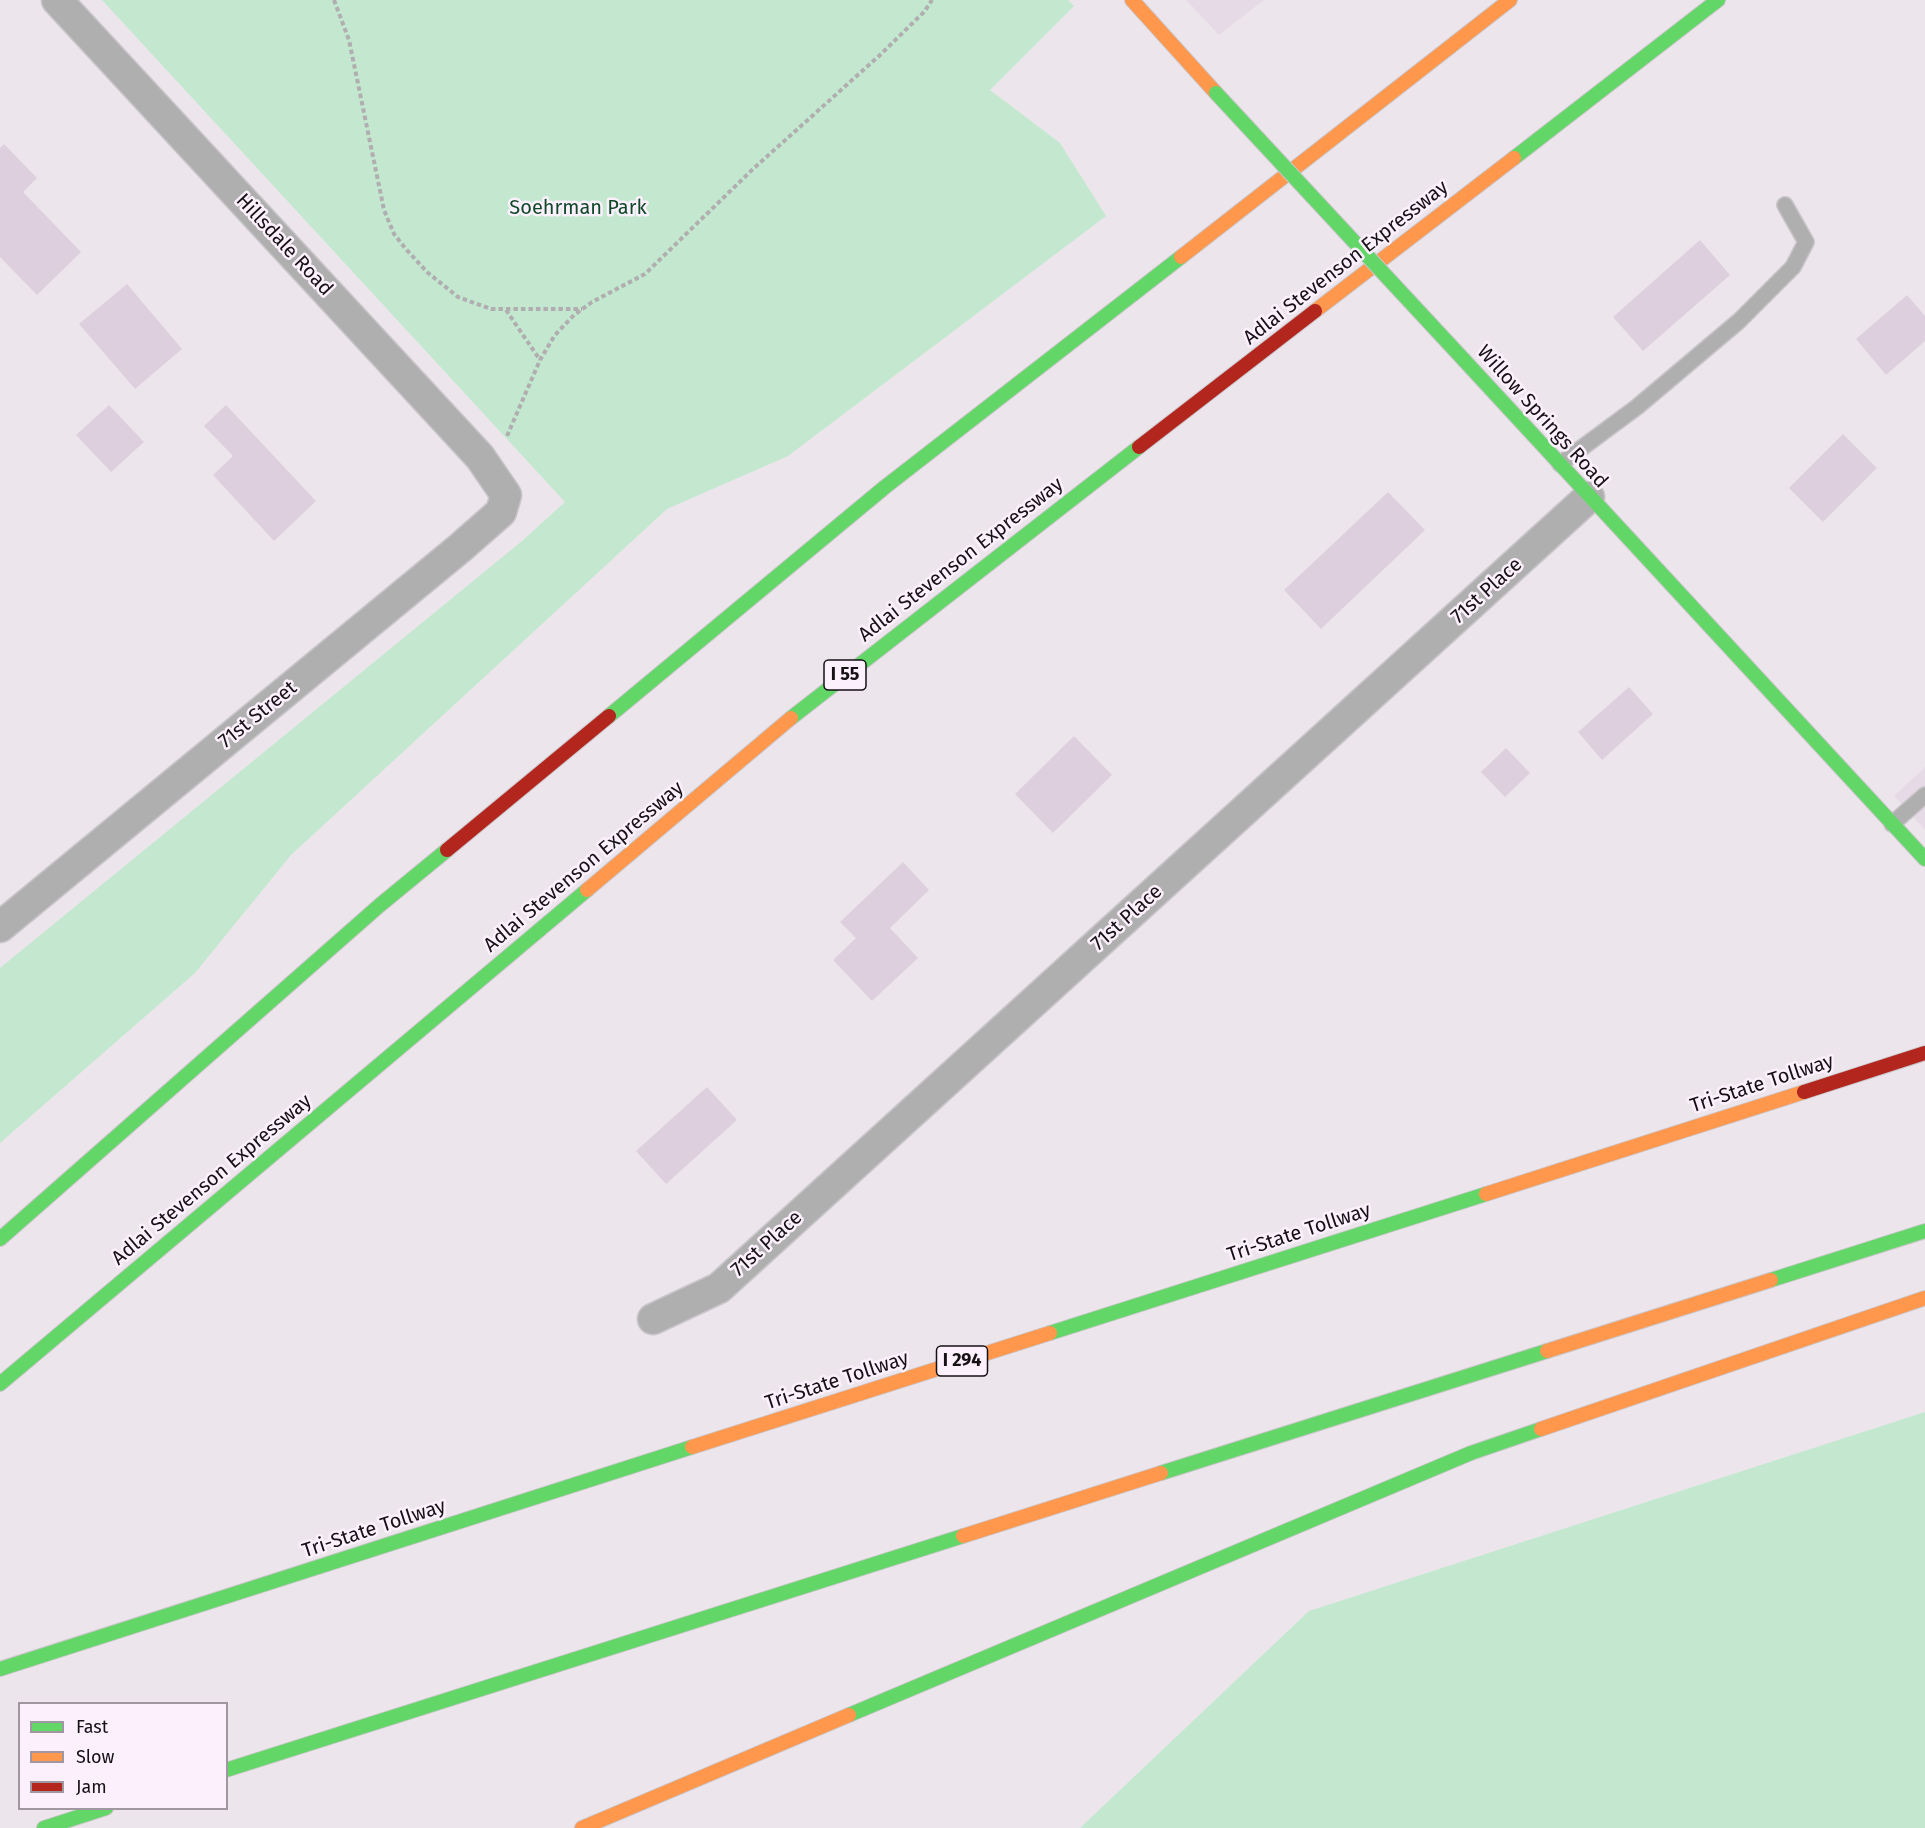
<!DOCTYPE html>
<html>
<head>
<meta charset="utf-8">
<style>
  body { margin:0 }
  #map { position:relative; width:1925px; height:1828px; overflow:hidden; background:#ece6ec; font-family:"Fira Sans",sans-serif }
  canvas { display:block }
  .legend { position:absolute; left:18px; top:1702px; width:210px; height:108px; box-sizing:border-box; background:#fcf0fc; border:2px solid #a097a0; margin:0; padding:8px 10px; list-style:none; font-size:18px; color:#151115 }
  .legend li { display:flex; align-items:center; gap:12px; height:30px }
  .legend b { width:30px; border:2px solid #a097a0 }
</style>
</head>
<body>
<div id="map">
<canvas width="1925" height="1828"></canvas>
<ul class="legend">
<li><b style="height:8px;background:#63d668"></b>Fast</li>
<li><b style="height:8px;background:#ff974d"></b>Slow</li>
<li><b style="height:8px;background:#b3261e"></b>Jam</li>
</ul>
</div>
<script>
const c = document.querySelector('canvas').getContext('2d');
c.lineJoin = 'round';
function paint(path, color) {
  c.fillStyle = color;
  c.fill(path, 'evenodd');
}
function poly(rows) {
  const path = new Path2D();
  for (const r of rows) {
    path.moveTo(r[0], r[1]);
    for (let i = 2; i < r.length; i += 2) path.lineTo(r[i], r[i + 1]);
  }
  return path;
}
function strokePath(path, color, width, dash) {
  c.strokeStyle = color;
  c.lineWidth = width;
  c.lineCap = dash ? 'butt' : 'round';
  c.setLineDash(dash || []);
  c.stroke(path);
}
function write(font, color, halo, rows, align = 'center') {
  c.font = font + ' "Fira Sans",sans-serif';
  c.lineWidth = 5;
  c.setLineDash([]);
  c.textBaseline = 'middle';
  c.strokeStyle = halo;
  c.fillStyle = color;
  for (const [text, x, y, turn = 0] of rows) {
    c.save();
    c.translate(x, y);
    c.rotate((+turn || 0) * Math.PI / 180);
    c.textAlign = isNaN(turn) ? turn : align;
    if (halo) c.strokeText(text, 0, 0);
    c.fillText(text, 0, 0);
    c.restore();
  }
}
paint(poly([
  [1186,0,1264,0,1219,35],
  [1925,767,1925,830,1894,796]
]), '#e6dae6');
paint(poly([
  [102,0,1068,0,1074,6,990,90,1060,143,1106,216,788,456,667,509,291,855,195,973,0,1143,0,968,522,541,565,502],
  [1925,1412,1925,1828,1080,1828,1309,1611]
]), '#c3e8cf');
paint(poly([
  [4,144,37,178,23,192,81,252,37,295,0,257,0,148],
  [1700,240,1730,275,1643,351,1613,317],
  [127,284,182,349,135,389,79,324],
  [1907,295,1925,316,1925,341,1886,375,1856,339],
  [109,405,144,442,111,472,76,435],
  [226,405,316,501,274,541,213,475,233,456,204,426],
  [1843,434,1877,468,1823,522,1789,488],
  [1388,492,1425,530,1321,629,1284,590],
  [1629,687,1653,714,1602,760,1578,732],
  [1074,736,1112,775,1053,833,1015,794],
  [1506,748,1530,773,1505,797,1481,772],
  [903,862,929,890,890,928,918,958,872,1001,833,960,856,938,840,922],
  [707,1087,737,1120,666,1184,636,1151]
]), '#ddcfde');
const lane = poly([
  [1560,464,1637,407,1739,321,1793,267,1806,242,1785,205],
  [1892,824,1925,795]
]);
const street = poly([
  [0,927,460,548,501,512,506,495,480,457,57,0],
  [653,1319,719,1288,1589,497]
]);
const fast = poly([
  [1514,158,1718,0],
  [1464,360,1925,859],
  [609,716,885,487,1181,257],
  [791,718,1139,447],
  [0,1239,380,905,447,850],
  [1771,1280,1925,1231],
  [1050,1333,1486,1194],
  [0,1384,587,890],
  [1161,1473,1547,1351],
  [0,1669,692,1447],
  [849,1715,1471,1453,1541,1429],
  [226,1770,963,1536],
  [44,1828,106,1808]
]);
const slow = poly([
  [1132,0,1216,93],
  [1181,257,1510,0],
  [1315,311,1514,158],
  [587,890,791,718],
  [1486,1194,1804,1092],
  [1547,1351,1771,1280],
  [1541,1429,1925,1298],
  [692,1447,1050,1333],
  [963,1536,1161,1473],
  [582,1828,849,1715]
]);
const jam = poly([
  [1139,447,1315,311],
  [447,850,609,716],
  [1804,1092,1925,1053]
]);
strokePath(lane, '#c9c5c9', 18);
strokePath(street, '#c9c5c9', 33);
strokePath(fast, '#c9c5c9', 16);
strokePath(slow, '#c9c5c9', 16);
strokePath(jam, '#c9c5c9', 16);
strokePath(poly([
  [334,0,349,40,384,210,394,234,405,248,427,272,458,297,491,309,582,309],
  [506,310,540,360],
  [507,436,540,360,555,335,574,315,592,302,645,274,754,168,879,56,924,12,932,0]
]), '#b0aeb0', 4, [4.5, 3]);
strokePath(lane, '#b0afb0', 15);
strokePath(street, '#b0afb0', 30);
strokePath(fast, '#63d668', 14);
strokePath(slow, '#ff974d', 14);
strokePath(jam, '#b3261e', 14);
const fastBridge = poly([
  [1216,93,1464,360]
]);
strokePath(fastBridge, '#c9c5c9', 16, []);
strokePath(fastBridge, '#63d668', 14);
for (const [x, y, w] of [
  [845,675,42],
  [962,1361,51]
]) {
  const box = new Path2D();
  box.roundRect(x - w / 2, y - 15, w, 30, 4.5);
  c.fillStyle = '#fcf0fc';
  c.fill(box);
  strokePath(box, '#151115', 1.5);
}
write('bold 18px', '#151115', null, [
  ["I 55",845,675],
  ["I 294",962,1361]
]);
write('20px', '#0f4928', '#fcf0fc', [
  ["Soehrman Park",578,208]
]);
write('20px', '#151115', '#fcf0fc', [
  ["Hillsdale Road",284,245,47],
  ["Adlai Stevenson Expressway",1346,263,-38],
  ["Willow Springs Road",1542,417,48],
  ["Adlai Stevenson Expressway",961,560,-38],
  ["71st Place",1487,591,-42],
  ["71st Street",258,715,-39],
  ["Adlai Stevenson Expressway",584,867,-40],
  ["71st Place",1127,918,-42],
  ["Tri-State Tollway",1762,1084,-18],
  ["Adlai Stevenson Expressway",212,1180,-40],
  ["Tri-State Tollway",1299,1233,-18],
  ["71st Place",767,1244,-42],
  ["Tri-State Tollway",837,1381,-18],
  ["Tri-State Tollway",374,1529,-18]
]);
</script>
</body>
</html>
